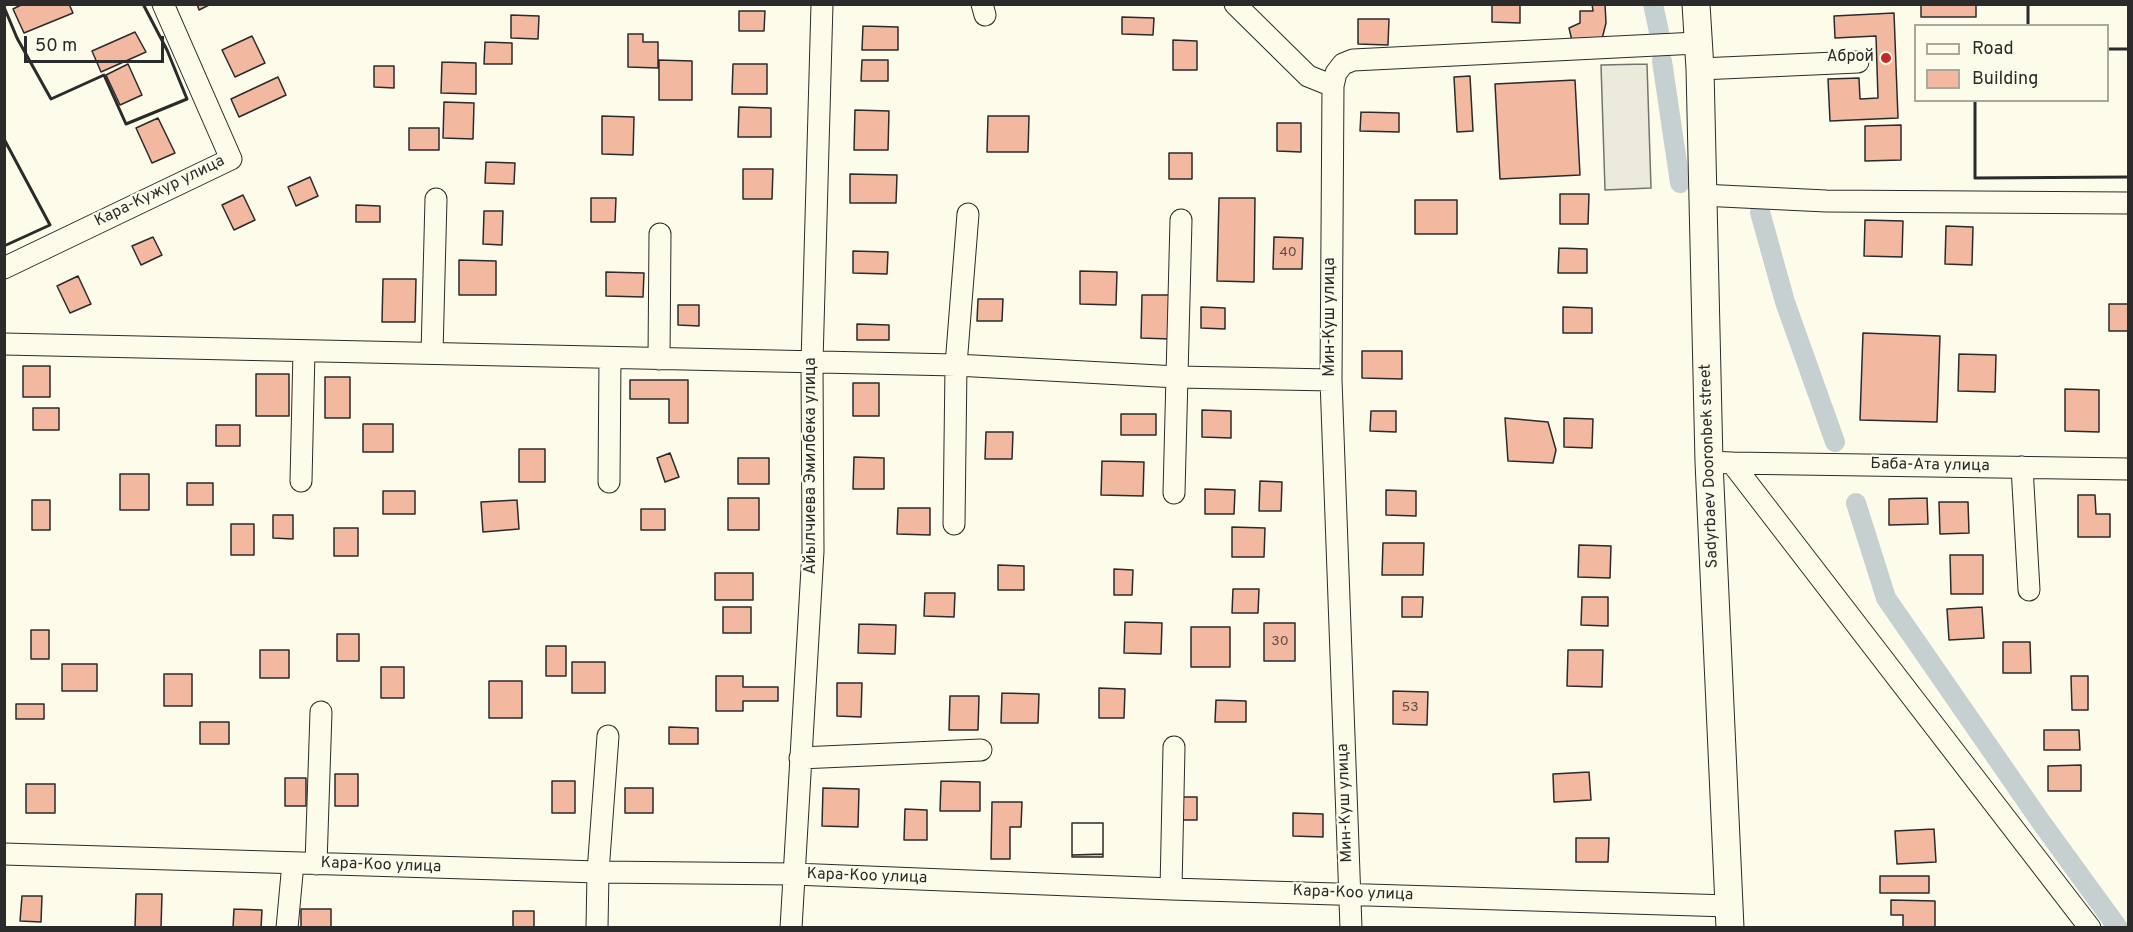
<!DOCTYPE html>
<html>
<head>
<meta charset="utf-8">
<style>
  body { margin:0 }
  #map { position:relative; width:2133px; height:932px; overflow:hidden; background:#fdfbea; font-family:Overpass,sans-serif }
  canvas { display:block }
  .frame { position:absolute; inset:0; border:6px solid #2b2b2b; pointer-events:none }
  .legend { position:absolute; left:1914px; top:24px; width:195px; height:78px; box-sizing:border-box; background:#fdfbea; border:2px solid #a9a89e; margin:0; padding:8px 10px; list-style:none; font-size:18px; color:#2b2b2b }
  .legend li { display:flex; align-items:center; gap:12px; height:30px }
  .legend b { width:30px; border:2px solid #a9a89e }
  .scale { position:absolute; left:24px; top:36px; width:140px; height:27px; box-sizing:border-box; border:3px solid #2b2b2b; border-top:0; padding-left:8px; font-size:18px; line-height:21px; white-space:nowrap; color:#2b2b2b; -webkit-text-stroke:4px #fdfbea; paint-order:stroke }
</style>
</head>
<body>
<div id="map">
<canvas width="2133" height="932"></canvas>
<div class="frame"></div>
<ul class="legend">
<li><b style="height:8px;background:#fdfbea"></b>Road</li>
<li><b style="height:16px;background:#f2b8a0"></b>Building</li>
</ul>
<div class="scale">50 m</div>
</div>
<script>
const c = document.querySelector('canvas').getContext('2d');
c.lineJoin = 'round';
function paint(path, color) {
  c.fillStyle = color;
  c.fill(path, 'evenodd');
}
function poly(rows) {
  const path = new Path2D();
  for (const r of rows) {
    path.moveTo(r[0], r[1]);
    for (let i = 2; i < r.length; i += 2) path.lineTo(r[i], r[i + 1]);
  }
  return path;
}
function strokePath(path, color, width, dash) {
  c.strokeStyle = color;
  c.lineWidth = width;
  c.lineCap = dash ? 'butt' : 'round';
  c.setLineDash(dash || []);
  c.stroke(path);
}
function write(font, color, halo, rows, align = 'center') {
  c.font = font + ' Overpass,sans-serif';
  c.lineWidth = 4.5;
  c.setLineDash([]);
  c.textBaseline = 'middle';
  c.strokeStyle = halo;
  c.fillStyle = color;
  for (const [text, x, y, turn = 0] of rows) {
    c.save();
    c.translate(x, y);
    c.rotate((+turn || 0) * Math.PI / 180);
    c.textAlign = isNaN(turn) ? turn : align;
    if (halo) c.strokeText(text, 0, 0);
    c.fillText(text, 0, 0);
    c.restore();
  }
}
const parking = poly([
  [1647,64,1651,188,1605,190,1601,65,1647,64]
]);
paint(parking, '#eceadb');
strokePath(parking, '#74746e', 1.5);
strokePath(poly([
  [1653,4,1659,32],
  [1662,61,1680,183],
  [1760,212,1785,302,1835,442],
  [1856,503,1886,598,2041,822,2118,928]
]), '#c7d0d0', 20);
const building = poly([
  [23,4,69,4,73,13,24,33,13,9,23,4],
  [197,4,211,4,199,10,197,4],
  [1492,4,1520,4,1520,23,1492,22,1492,4],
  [1592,4,1605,4,1606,23,1602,39,1572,41,1569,28,1580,23,1580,11,1593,11,1592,4],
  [1921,4,1976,4,1976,17,1921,17,1921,4],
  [739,11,765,11,764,31,739,31,739,11],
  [1894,13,1898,118,1830,121,1828,79,1859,78,1860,99,1878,98,1876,36,1835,38,1834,16,1894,13],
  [511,15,539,16,538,39,511,38,511,15],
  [1122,17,1154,18,1153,35,1122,34,1122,17],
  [1358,19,1389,19,1388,45,1358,44,1358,19],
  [863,26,898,27,898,50,862,50,863,26],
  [135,32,146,52,101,72,92,51,135,32],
  [628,34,643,34,643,42,658,42,658,68,628,67,628,34],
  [252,36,265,63,235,77,222,50,252,36],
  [1173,40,1197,41,1197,70,1173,70,1173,40],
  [485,42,512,43,512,64,484,64,485,42],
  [659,60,692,61,692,100,659,100,659,60],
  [862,60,888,60,888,81,861,81,862,60],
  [442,62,476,63,476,94,441,93,442,62],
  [128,64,142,95,120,105,106,75,128,64],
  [733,64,767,64,767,94,732,94,733,64],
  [374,66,394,66,394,88,374,87,374,66],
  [1470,76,1473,131,1457,132,1454,77,1470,76],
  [278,77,286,95,239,117,231,99,278,77],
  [1575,80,1580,175,1500,179,1495,84,1575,80],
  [444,102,474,103,473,139,443,138,444,102],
  [739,107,771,108,771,137,738,137,739,107],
  [855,110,889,111,888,150,854,150,855,110],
  [1361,112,1399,113,1399,132,1360,131,1361,112],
  [602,116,634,117,633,155,602,154,602,116],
  [988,116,1029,116,1028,152,987,152,988,116],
  [158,118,175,153,152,163,136,128,158,118],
  [1277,123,1301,123,1301,152,1277,151,1277,123],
  [1901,125,1901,160,1865,161,1865,126,1901,125],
  [409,128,439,128,439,150,409,150,409,128],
  [1169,153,1192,153,1192,179,1169,179,1169,153],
  [486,162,515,163,514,184,485,183,486,162],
  [743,169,773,169,772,199,743,199,743,169],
  [850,174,897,175,896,203,850,203,850,174],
  [310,177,318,196,296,206,288,187,310,177],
  [1560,194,1589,194,1588,224,1560,224,1560,194],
  [243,195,255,220,234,230,222,205,243,195],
  [591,198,616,198,615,222,591,222,591,198],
  [1219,198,1255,198,1254,282,1217,281,1219,198],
  [1415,200,1457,200,1457,234,1415,234,1415,200],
  [356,205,380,206,380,222,356,222,356,205],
  [484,211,503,211,502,245,483,244,484,211],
  [1865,220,1903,221,1902,257,1864,256,1865,220],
  [1946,226,1973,227,1972,265,1945,264,1946,226],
  [153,237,162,255,141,265,132,246,153,237],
  [1274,237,1303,238,1302,269,1273,269,1274,237],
  [1559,248,1587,249,1587,273,1558,273,1559,248],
  [853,251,888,252,887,274,853,273,853,251],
  [459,260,496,261,496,295,459,295,459,260],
  [1080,271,1117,272,1116,305,1080,304,1080,271],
  [606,272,644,273,643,297,606,296,606,272],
  [78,276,91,304,70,313,57,286,78,276],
  [383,279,416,279,415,322,382,322,383,279],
  [1142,295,1170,295,1170,339,1141,338,1142,295],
  [978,299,1003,299,1002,321,977,321,978,299],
  [2109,304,2128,304,2128,331,2109,331,2109,304],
  [678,305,699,305,699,326,678,325,678,305],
  [1201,307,1225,308,1225,329,1201,328,1201,307],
  [1563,307,1592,308,1592,333,1563,333,1563,307],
  [857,324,889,325,889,340,857,340,857,324],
  [1863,333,1940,336,1937,422,1860,420,1863,333],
  [1362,351,1402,351,1402,379,1362,378,1362,351],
  [1959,354,1996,355,1995,392,1958,391,1959,354],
  [23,366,50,366,50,397,23,397,23,366],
  [256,374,289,374,289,416,256,416,256,374],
  [325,377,350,377,350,418,325,418,325,377],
  [630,380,688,380,688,423,669,423,669,399,630,399,630,380],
  [853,383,879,383,879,416,853,416,853,383],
  [2065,389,2099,390,2099,432,2065,431,2065,389],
  [33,408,59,408,59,430,33,430,33,408],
  [1202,410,1231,411,1231,438,1202,437,1202,410],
  [1371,411,1396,411,1396,432,1370,431,1371,411],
  [1121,414,1156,414,1156,435,1121,435,1121,414],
  [1505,418,1548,422,1556,450,1553,463,1508,461,1505,418],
  [1564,418,1593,419,1592,448,1564,447,1564,418],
  [363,424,393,424,393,452,363,452,363,424],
  [216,425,240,425,240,446,216,446,216,425],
  [986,432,1013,432,1012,459,985,459,986,432],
  [519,449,545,449,545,482,519,482,519,449],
  [670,453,679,477,665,482,657,458,670,453],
  [854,457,884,458,884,489,853,489,854,457],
  [738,458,769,458,769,484,738,484,738,458],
  [1102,461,1144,462,1143,496,1101,495,1102,461],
  [120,474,149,474,149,510,120,510,120,474],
  [1260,481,1282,482,1281,511,1259,511,1260,481],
  [187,483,213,483,213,505,187,505,187,483],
  [1205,489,1235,490,1234,514,1205,514,1205,489],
  [1386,490,1416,491,1416,516,1386,515,1386,490],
  [383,491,415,491,415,514,383,514,383,491],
  [2078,495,2095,495,2096,514,2110,514,2110,537,2078,537,2078,495],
  [728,498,759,498,759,530,728,530,728,498],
  [1927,498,1928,524,1889,525,1889,499,1927,498],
  [32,500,50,500,50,530,32,530,32,500],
  [517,500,519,529,483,532,481,502,517,500],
  [1939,502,1968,502,1969,533,1940,534,1939,502],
  [898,508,930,508,930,535,897,534,898,508],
  [641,509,665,509,665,530,641,530,641,509],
  [273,515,293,515,293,539,273,538,273,515],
  [231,524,254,524,254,555,231,555,231,524],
  [1232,527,1265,528,1264,557,1232,557,1232,527],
  [334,528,358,528,358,556,334,556,334,528],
  [1383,543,1424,543,1423,575,1382,575,1383,543],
  [1579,545,1611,546,1610,578,1578,577,1579,545],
  [1950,555,1983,555,1983,594,1951,594,1950,555],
  [998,565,1024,566,1024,590,998,590,998,565],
  [1114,569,1133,570,1132,595,1114,595,1114,569],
  [715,573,753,573,753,600,715,600,715,573],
  [1233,589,1259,589,1258,613,1232,613,1233,589],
  [925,593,955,593,954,617,924,616,925,593],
  [1402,597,1423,597,1422,617,1402,617,1402,597],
  [1582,597,1608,597,1608,626,1581,625,1582,597],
  [723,607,751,607,751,633,723,633,723,607],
  [1982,607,1984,638,1949,640,1947,609,1982,607],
  [1125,622,1162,623,1161,654,1124,653,1125,622],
  [1264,623,1295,623,1295,661,1264,661,1264,623],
  [859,624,896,625,895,654,858,653,859,624],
  [1191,627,1230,627,1230,667,1191,667,1191,627],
  [31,630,49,630,49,659,31,659,31,630],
  [337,634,359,634,359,661,337,661,337,634],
  [2003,642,2030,642,2031,673,2003,673,2003,642],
  [546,646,566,646,566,676,546,676,546,646],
  [260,650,289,650,289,678,260,678,260,650],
  [1568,650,1603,650,1602,687,1567,686,1568,650],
  [572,662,605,662,605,693,572,693,572,662],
  [62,664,97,664,97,691,62,691,62,664],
  [381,667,404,667,404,698,381,698,381,667],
  [164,674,192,674,192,706,164,706,164,674],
  [716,676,743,676,743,687,778,687,778,701,743,701,743,711,716,711,716,676],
  [2071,676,2088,676,2088,710,2072,710,2071,676],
  [489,681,522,681,522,718,489,718,489,681],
  [837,683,862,683,861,717,837,716,837,683],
  [1099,688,1125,689,1124,718,1099,718,1099,688],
  [1393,691,1428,692,1427,725,1393,724,1393,691],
  [1002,693,1039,694,1038,723,1001,723,1002,693],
  [950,696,979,696,978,730,949,730,950,696],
  [1216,700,1246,701,1246,722,1215,722,1216,700],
  [16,704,44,704,44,719,16,719,16,704],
  [200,722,229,722,229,744,200,744,200,722],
  [669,727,698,728,698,744,669,744,669,727],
  [2044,730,2079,730,2080,750,2044,750,2044,730],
  [2081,765,2081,791,2048,791,2048,766,2081,765],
  [1589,772,1591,800,1554,802,1553,774,1589,772],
  [335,774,358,774,358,806,335,806,335,774],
  [285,778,306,778,306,806,285,806,285,778],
  [552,781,575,781,575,813,552,813,552,781],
  [941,781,980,782,980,811,940,811,941,781],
  [26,784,55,784,55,813,26,813,26,784],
  [625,788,653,788,653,813,625,813,625,788],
  [823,788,859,789,858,827,822,826,823,788],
  [1183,797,1197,797,1197,820,1183,820,1183,797],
  [992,802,1022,802,1021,827,1010,827,1010,859,991,859,992,802],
  [905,809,927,810,927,840,904,840,905,809],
  [1293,813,1323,814,1323,837,1293,836,1293,813],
  [1072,823,1103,823,1103,857,1072,857,1072,823],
  [1072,823,1103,823,1103,854,1072,855,1072,823],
  [1934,829,1936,862,1897,864,1895,831,1934,829],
  [1576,838,1609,838,1608,862,1576,862,1576,838],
  [1880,876,1929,876,1929,893,1880,893,1880,876],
  [136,894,162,894,161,928,135,928,136,894],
  [22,896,42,896,41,922,20,921,22,896],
  [1891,900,1935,901,1935,928,1903,928,1903,915,1891,915,1891,900],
  [234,909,262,910,261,928,233,928,234,909],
  [301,909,331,909,331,928,301,928,301,909],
  [513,911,534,911,534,928,513,928,513,911]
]);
paint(building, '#f2b8a0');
strokePath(building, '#2b2b2b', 1.5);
const minor = poly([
  [982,4,985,15],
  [1235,4,1308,76,1333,86],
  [1700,69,1858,62],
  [1701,195,1826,201,2128,203],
  [4,268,231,159,163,4],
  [4,344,956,365,1177,377,1331,380],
  [432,353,436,199],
  [659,359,660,234],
  [1709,462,1732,463,2090,928],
  [1732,463,2128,469],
  [2022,467,2029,590],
  [301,481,304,351],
  [609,482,610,358],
  [1174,493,1181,220],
  [954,524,956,365,968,214],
  [800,758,981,750],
  [4,854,598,872,793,874,1171,889,1729,906],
  [316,864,321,712],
  [1171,889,1174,747],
  [287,928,293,863],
  [597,928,598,872,608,736],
  [791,928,813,551,812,362,822,4],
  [1351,928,1331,380,1333,86,1336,73,1343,64,1353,60,1697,43]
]);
const major = poly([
  [1696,4,1700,69,1709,462,1730,928]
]);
strokePath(minor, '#2b2b2b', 23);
strokePath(major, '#2b2b2b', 29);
strokePath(minor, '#fdfbea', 21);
strokePath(major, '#fdfbea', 27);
strokePath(poly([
  [4,7,17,38,51,99,104,75,126,124,187,99,167,50,143,4],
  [2028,26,2028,4],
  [2108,49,2128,49],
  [1975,100,1975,178,2128,177],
  [4,139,50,225,4,246]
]), '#2b2b2b', 3);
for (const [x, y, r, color] of [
  [1886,58,6,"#c62828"]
]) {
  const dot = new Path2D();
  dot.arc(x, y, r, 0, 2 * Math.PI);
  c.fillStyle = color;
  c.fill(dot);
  strokePath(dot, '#fdfbea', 2);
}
write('14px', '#5d4e48', null, [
  ["40",1288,253],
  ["30",1280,642],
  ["53",1410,708]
]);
write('16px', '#2b2b2b', '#fdfbea', [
  ["Аброй",1874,58]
], 'right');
write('16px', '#2b2b2b', '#fdfbea', [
  ["Кара-Кужур улица",160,192,-26],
  ["Мин-Куш улица",1331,317,-90],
  ["Айылчиева Эмилбека улица",812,466,-90],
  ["Sadyrbaev Dooronbek street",1710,466,-92],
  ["Баба-Ата улица",1930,466,1],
  ["Мин-Куш улица",1346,803,-92],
  ["Кара-Коо улица",381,866,2],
  ["Кара-Коо улица",867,877,2],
  ["Кара-Коо улица",1353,894,2]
]);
</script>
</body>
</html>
